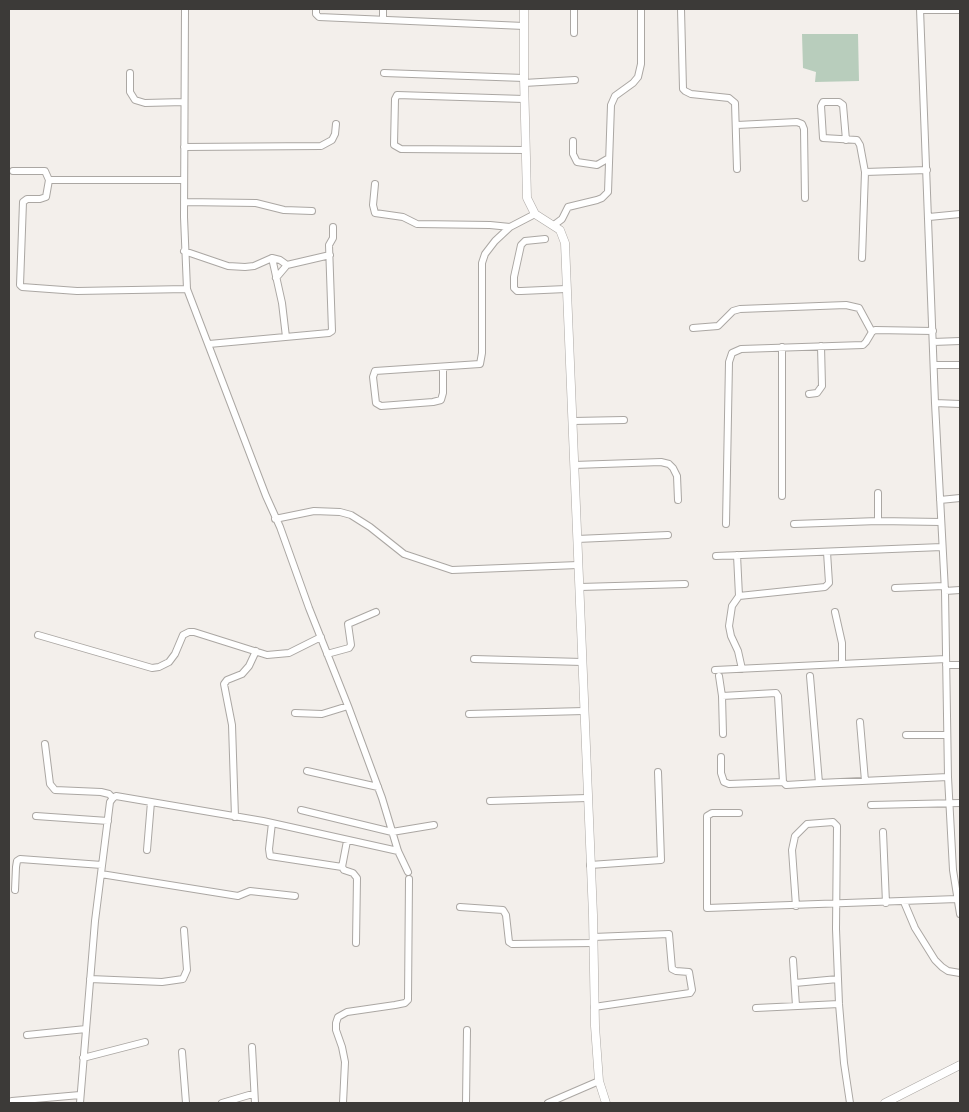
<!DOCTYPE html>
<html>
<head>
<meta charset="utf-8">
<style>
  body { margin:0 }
  #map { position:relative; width:969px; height:1112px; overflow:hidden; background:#f3efeb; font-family:"IBM Plex Sans",sans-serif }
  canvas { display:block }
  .frame { position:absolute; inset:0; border:10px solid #3c3a38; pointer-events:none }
</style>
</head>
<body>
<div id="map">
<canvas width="969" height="1112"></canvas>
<div class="frame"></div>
</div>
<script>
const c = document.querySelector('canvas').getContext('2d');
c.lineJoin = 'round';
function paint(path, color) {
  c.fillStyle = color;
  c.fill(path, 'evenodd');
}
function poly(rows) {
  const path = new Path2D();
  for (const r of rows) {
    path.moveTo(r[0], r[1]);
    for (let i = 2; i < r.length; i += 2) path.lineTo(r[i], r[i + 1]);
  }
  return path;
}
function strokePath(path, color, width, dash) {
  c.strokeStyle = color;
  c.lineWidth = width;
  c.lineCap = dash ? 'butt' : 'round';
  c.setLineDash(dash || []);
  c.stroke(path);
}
paint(poly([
  [802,34,858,34,859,81,815,82,816,72,803,68]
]), '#b8cdbc');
const minor = poly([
  [185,9,184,217,187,289,266,496,280,527,309,608,348,706,382,798,398,851,408,872],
  [316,9,316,14,319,17,524,26],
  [681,9,683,89,685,91,691,94,729,98,735,103,737,169],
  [920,9,935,403,945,591,948,777,953,870,960,914],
  [920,10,960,10],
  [383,19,383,9],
  [574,33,574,9],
  [130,73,130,92,135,100,145,103,184,102],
  [384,73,524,78],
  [524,83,575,80],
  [524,99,397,95,395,99,394,145,401,149,525,150],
  [737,125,797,122,802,124,804,129,805,198],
  [846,140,843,105,839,102,823,102,821,106,823,138,857,140,860,145,865,172,927,170],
  [573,141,573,154,577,162,597,165,609,158],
  [184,147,321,146,332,140,335,134,336,124],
  [13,171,45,171,49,180,46,197,40,199,27,199,23,202,20,285,22,287,77,291,187,289],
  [49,180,184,180],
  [375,184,373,205,375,213,403,217,417,224,490,225,510,227,535,214],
  [184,202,256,203,284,210,312,211],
  [929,217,960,214],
  [554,225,562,219,568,207,597,200,602,198,608,192,611,105,615,96,633,83,638,77,641,64,641,9],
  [545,239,525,241,521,245,514,277,514,288,517,291,521,291,566,289],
  [184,251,228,266,245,267,254,266,272,258,280,260,287,265,330,255],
  [272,258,282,303,286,337],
  [862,258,865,172],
  [276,278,287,265],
  [693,328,718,326,733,311,740,309,846,305,859,308,872,332],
  [933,342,960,341],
  [209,344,329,333,332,331,329,245,333,238,333,227],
  [782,347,782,496],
  [935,365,960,365],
  [443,367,443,393,441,400,433,402,381,406,376,403,373,377,375,371,480,364,482,353,482,263,485,254,495,241,510,227],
  [809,394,817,393,822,386,821,346],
  [935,403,960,404],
  [573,421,624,420],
  [574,465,661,462,669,464,673,468,677,476,678,500],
  [878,493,878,521],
  [940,500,960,498],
  [275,519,314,511,340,512,351,515,370,527,404,554,452,570,578,565],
  [726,524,729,362,732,353,741,349,863,345,866,342,872,332,875,330,933,331],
  [794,524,878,521,941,522],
  [577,539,668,535],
  [737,555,739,596,732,606,729,626,731,636,738,651,742,669],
  [716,556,942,547],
  [580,587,685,584],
  [895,588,944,586],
  [945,591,960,590],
  [739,596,825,587,829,583,827,552],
  [835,612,842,643,842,663],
  [38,635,152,668,159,667,169,662,175,654,183,635,189,632,194,632,267,655,289,653,321,637],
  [327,654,349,648,351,645,348,624,376,612],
  [474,659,582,662],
  [946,665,960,665],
  [715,670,946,659],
  [719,676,722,696],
  [810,676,819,783,948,777],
  [295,713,322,714,348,706],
  [469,714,584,711],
  [860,722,865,781],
  [723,734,722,696,776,693,778,696,783,782,786,785,819,783],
  [906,735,947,735],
  [45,744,50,784,55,790,101,792,109,794,113,798,116,796,263,821,398,851],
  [721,757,721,773,724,782,729,784,783,782],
  [307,771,378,787],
  [490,801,587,798],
  [871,805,960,803],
  [301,810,392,832,434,825],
  [739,813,712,813,707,816,707,908,957,899],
  [36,816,108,821],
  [235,817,232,725,224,684,227,680,242,674,249,666,256,651],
  [272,823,269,849,270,856,342,867],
  [883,832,886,903],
  [347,841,342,867,344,870,353,873,357,878,356,943],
  [147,850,151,802],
  [590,865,661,860,658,772],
  [101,874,238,896,250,891,295,896],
  [15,890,16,867,17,861,20,859,102,865],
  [904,902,915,928,935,960,942,967,948,971,960,973],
  [796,906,792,850,795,836,807,824,833,822,837,826,836,929,839,1004,844,1063,850,1103],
  [460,907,503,910,506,915,509,942,512,944,593,943],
  [593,937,669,934,672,969,676,971,689,972,692,990,690,993,594,1007],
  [793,960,796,1006],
  [90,979,162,982,183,979,187,970,184,930],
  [795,983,838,979],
  [756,1008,839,1004],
  [27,1035,86,1029],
  [252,1047,255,1103],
  [182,1052,186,1103],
  [83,1058,145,1042],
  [12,1101,80,1095],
  [80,1103,95,921,110,802,113,798],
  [222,1103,249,1095,254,1095],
  [343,1103,345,1062,342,1047,336,1030,336,1023,338,1017,347,1012,395,1005,405,1003,408,1000,409,879],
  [466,1103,467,1030],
  [548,1103,599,1081]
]);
const tertiary = poly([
  [524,9,524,78,527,198,535,214,560,230,565,243,593,915,595,1026,599,1081,606,1103],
  [885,1103,960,1065]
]);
strokePath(minor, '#aba7a3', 8);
strokePath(tertiary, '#aba7a3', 9);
strokePath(minor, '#fff', 6);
strokePath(tertiary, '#fff', 8);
</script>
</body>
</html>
